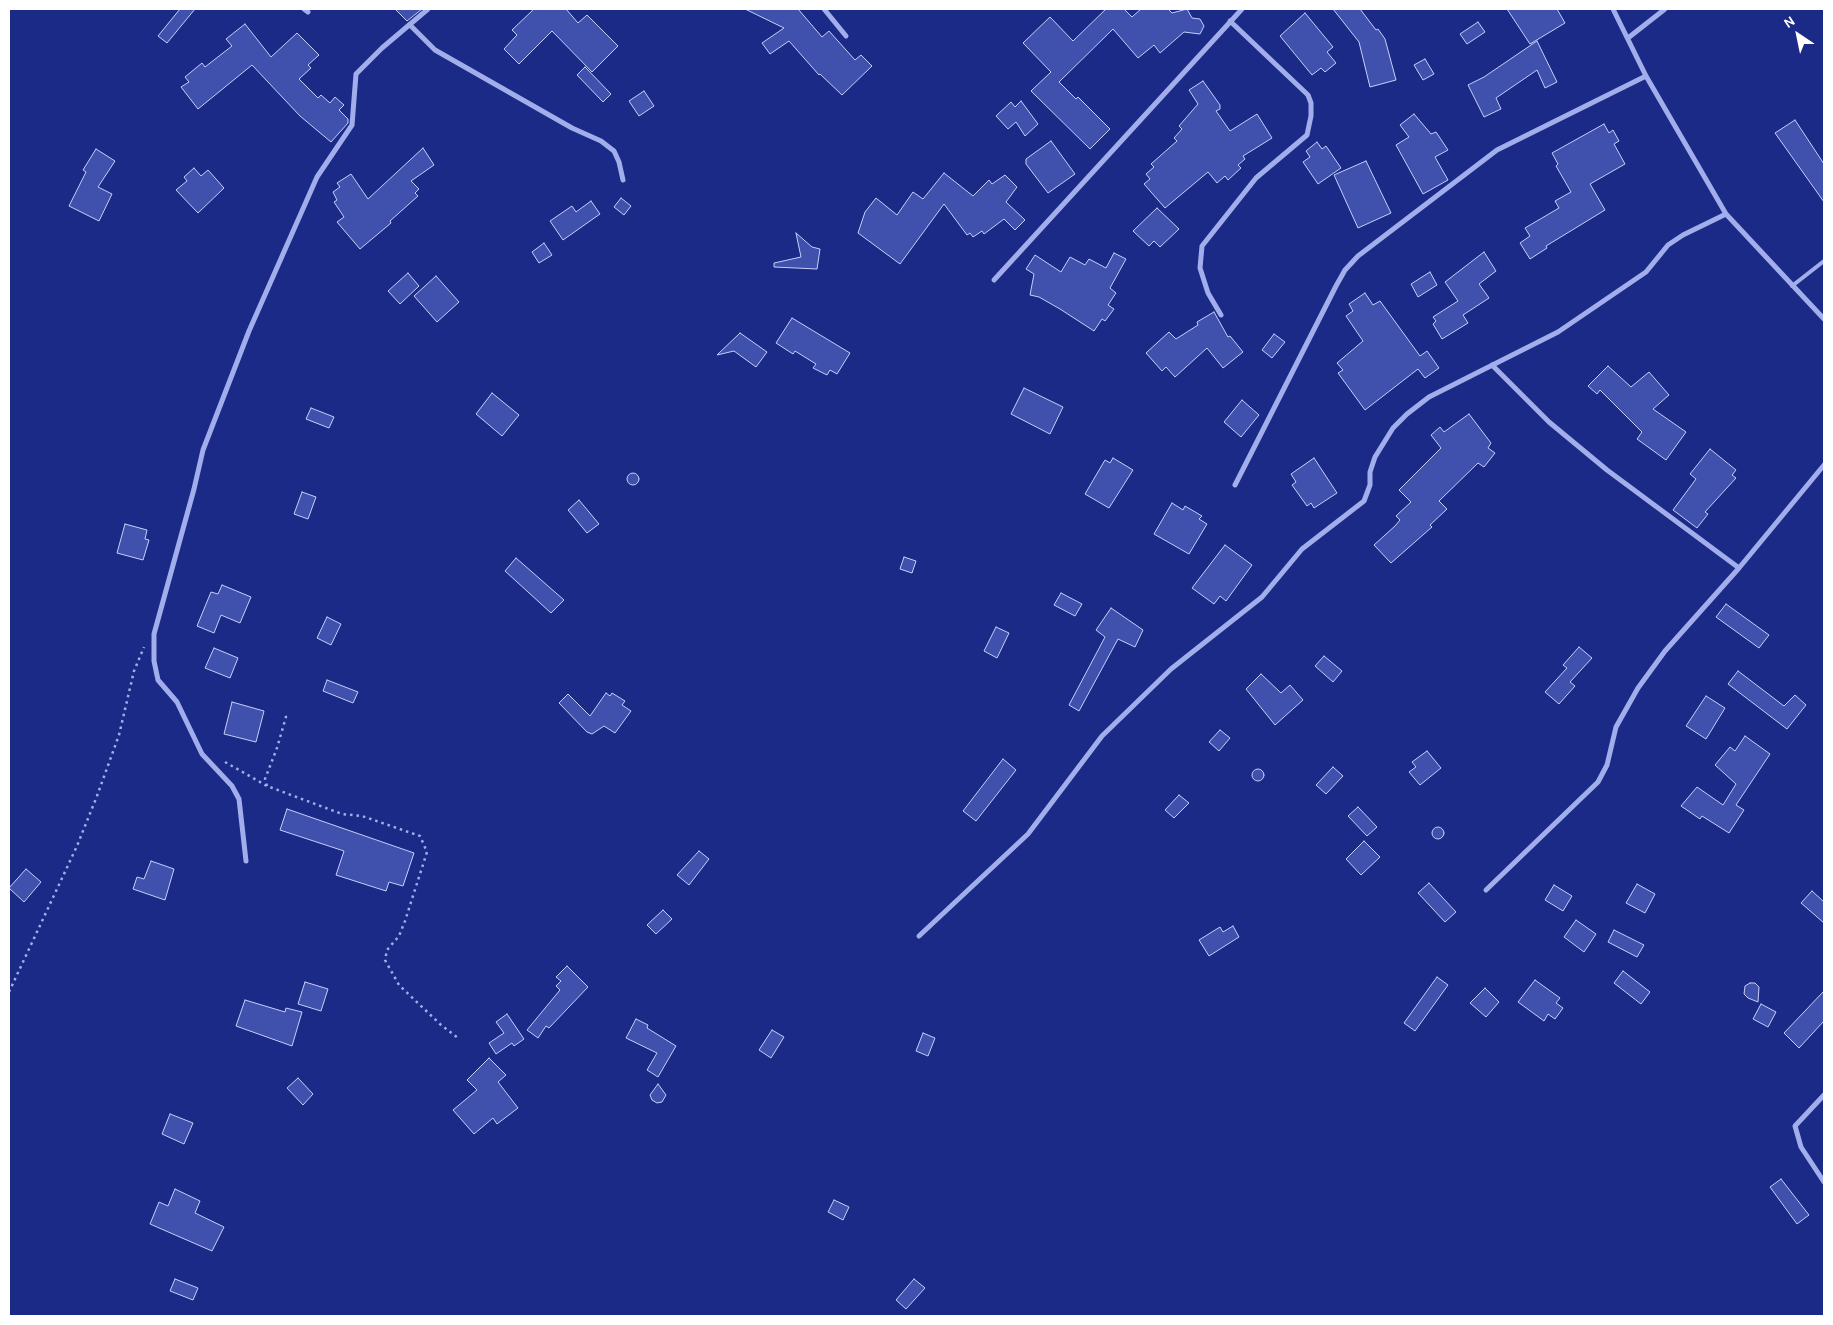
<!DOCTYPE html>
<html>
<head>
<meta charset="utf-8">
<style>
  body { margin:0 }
  #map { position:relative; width:1833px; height:1325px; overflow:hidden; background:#1b2a86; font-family:Karla,sans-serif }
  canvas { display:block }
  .frame { position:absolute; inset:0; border:10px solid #fff; pointer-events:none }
  .north { position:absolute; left:1773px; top:10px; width:50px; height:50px; -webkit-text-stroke:4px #1b2a86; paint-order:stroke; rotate:326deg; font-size:14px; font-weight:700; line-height:20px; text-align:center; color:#fff }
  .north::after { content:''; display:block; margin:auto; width:18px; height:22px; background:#fff; clip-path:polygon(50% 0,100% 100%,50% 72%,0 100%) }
</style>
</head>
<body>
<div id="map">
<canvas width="1833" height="1325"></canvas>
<div class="frame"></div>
<div class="north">N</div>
</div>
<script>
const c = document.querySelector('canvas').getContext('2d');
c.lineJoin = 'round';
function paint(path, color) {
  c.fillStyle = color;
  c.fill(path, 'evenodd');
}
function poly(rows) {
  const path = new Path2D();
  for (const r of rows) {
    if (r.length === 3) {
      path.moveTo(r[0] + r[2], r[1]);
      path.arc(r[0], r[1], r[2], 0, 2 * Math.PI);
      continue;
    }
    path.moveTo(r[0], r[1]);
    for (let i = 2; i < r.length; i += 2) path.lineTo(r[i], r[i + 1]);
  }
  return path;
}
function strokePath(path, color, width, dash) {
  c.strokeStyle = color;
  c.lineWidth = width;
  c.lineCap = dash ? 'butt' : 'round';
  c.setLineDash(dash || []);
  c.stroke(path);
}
const building = poly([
  [180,9,195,9,167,43,158,36,180,9],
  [395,9,422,9,407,21,395,9],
  [534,9,566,9,578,23,587,15,618,46,592,72,552,31,519,64,504,49,517,35,512,30,534,9],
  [745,9,798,9,822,37,829,31,855,60,861,55,872,66,842,95,820,74,819,75,789,41,770,54,762,43,784,28,745,9],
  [1106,9,1124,9,1132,17,1141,9,1168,9,1172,13,1187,9,1192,18,1200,19,1204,26,1200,34,1184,32,1160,53,1154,45,1138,58,1113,29,1059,82,1076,99,1078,97,1110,129,1090,149,1031,91,1051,72,1023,43,1050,17,1073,41,1106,9],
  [1333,9,1360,9,1376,30,1378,29,1385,39,1396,80,1370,87,1359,42,1333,9],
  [1507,9,1557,9,1565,23,1530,44,1507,9],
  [1305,13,1333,47,1327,52,1336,63,1325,72,1321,68,1312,75,1280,36,1305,13],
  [1478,22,1485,32,1467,44,1460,34,1478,22],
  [245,24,271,57,297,33,319,55,308,65,311,68,299,79,318,98,321,95,330,103,335,97,344,105,339,110,348,119,348,123,331,142,300,116,252,65,198,109,181,87,189,82,185,77,202,63,205,67,232,46,226,39,245,24],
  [1537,41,1557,82,1545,88,1537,70,1496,98,1501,109,1484,117,1468,85,1484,77,1537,41],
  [1425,59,1434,74,1423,80,1414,65,1425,59],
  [585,67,611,94,603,102,577,75,585,67],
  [1203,81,1220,105,1220,109,1216,111,1230,131,1257,114,1272,138,1243,156,1245,159,1238,165,1241,168,1228,180,1225,176,1217,183,1208,172,1165,208,1144,184,1150,179,1146,174,1154,167,1151,164,1177,141,1174,138,1182,129,1179,126,1198,104,1189,90,1203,81],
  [644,91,654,106,639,116,629,101,644,91],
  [1021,101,1038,124,1025,136,1016,122,1008,129,996,116,1011,102,1015,107,1021,101],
  [1414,114,1431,134,1436,132,1448,150,1435,157,1448,180,1423,194,1396,145,1409,137,1400,125,1414,114],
  [1795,120,1824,164,1824,202,1775,133,1795,120],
  [1604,124,1609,133,1613,130,1619,141,1614,144,1625,164,1590,184,1605,210,1546,246,1547,248,1530,259,1520,243,1530,236,1525,228,1559,208,1555,201,1571,192,1556,166,1558,164,1552,153,1604,124],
  [1051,141,1075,174,1048,193,1026,164,1026,159,1051,141],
  [1317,142,1322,149,1326,146,1341,168,1318,184,1303,162,1310,157,1306,151,1317,142],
  [423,148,434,165,411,181,419,189,415,193,418,196,390,221,391,223,360,249,337,222,344,217,334,202,337,200,333,192,340,187,337,183,351,174,368,199,423,148],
  [96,149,115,161,98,187,112,194,99,221,69,206,86,172,83,170,96,149],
  [1366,161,1391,213,1358,228,1334,175,1366,161],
  [194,168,201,176,208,170,224,188,198,213,176,190,187,181,184,177,194,168],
  [944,173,973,196,989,180,992,184,1005,175,1017,187,1006,202,1025,220,1015,230,1004,219,984,234,982,231,973,237,970,233,967,235,944,204,900,264,858,233,865,212,876,198,897,215,913,192,923,199,944,173],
  [621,198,631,206,624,215,614,207,621,198],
  [591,201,600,214,563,240,550,221,572,206,576,212,591,201],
  [1157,208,1179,229,1160,247,1154,241,1149,246,1133,231,1157,208],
  [796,233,812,247,820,249,817,269,774,267,774,263,801,257,796,233],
  [544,243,552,255,539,263,532,252,544,243],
  [1484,252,1496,271,1479,284,1489,298,1463,315,1468,323,1442,339,1433,324,1436,321,1433,317,1458,301,1445,282,1484,252],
  [1114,253,1126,259,1110,288,1116,293,1108,305,1114,309,1105,321,1102,319,1094,331,1060,309,1039,297,1030,295,1034,274,1026,269,1035,255,1061,272,1070,257,1085,265,1089,259,1106,268,1114,253],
  [1430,272,1437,285,1418,297,1411,284,1430,272],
  [408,273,419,286,400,304,388,291,408,273],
  [436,276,459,302,437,322,414,296,436,276],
  [1365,293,1373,305,1380,301,1420,356,1427,351,1439,368,1425,378,1418,369,1365,410,1338,373,1343,370,1337,363,1363,341,1346,316,1353,311,1349,304,1365,293],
  [1214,312,1228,337,1230,336,1243,352,1223,368,1207,348,1175,377,1166,367,1162,371,1146,353,1169,332,1176,339,1198,325,1197,322,1214,312],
  [792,318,850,353,837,374,830,370,827,375,813,368,816,364,795,351,793,354,776,343,792,318],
  [740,333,767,352,756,367,734,351,717,355,740,333],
  [1274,334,1285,342,1272,358,1262,350,1274,334],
  [1608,366,1631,387,1649,372,1669,395,1653,409,1686,432,1666,460,1637,439,1642,432,1600,390,1597,394,1588,386,1608,366],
  [1024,388,1063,407,1050,434,1011,414,1024,388],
  [492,393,519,415,502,436,476,414,492,393],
  [1242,400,1259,415,1241,437,1224,422,1242,400],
  [311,408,334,417,329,428,306,419,311,408],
  [1469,414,1491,443,1488,448,1495,453,1484,467,1478,463,1439,501,1447,509,1430,525,1432,527,1391,563,1374,545,1395,526,1400,520,1396,516,1411,502,1399,490,1441,448,1431,435,1440,427,1444,432,1469,414],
  [1710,449,1736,470,1732,475,1736,478,1705,512,1708,514,1697,528,1673,510,1696,479,1690,474,1710,449],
  [1113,458,1133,470,1109,508,1085,494,1105,460,1110,463,1113,458],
  [1314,458,1337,493,1314,508,1311,503,1307,506,1292,485,1296,482,1291,474,1314,458],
  [633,479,6],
  [302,492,316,497,308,519,294,514,302,492],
  [579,500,599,524,587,533,568,510,579,500],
  [1172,503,1183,510,1185,506,1202,516,1199,519,1207,524,1189,554,1154,534,1172,503],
  [125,524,147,530,145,539,149,540,143,560,117,553,125,524],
  [1225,545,1252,565,1226,601,1220,596,1214,604,1192,588,1225,545],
  [904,557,916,561,912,573,900,569,904,557],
  [516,558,564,600,551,613,505,571,516,558],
  [222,585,251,597,240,623,221,615,214,633,197,626,211,592,218,594,222,585],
  [1061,593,1082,604,1075,616,1054,605,1061,593],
  [1726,604,1769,635,1759,648,1716,617,1726,604],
  [1111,608,1143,630,1135,647,1118,639,1079,711,1069,705,1105,637,1096,630,1111,608],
  [327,617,341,624,331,645,317,638,327,617],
  [996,627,1009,633,997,658,984,651,996,627],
  [1579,647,1592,658,1570,682,1575,686,1559,704,1545,692,1567,668,1563,665,1579,647],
  [214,648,238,658,230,678,205,668,214,648],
  [1324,656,1342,671,1333,682,1315,666,1324,656],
  [1738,671,1784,706,1795,695,1806,705,1787,729,1728,684,1738,671],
  [1261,674,1281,693,1290,685,1303,700,1275,725,1246,689,1261,674],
  [327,680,358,692,353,703,323,691,327,680],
  [606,693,610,696,612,693,625,701,622,705,631,711,615,733,604,726,592,734,587,732,559,703,568,694,590,716,606,693],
  [1706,696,1725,708,1706,739,1686,726,1706,696],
  [232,702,264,711,256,742,224,734,232,702],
  [1220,730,1230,738,1219,751,1209,742,1220,730],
  [1745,736,1770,754,1736,805,1744,810,1729,833,1702,816,1700,819,1681,806,1697,787,1723,805,1736,784,1715,765,1730,747,1735,751,1745,736],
  [1427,751,1441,768,1420,785,1409,772,1416,767,1412,762,1427,751],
  [1003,759,1016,770,976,821,963,811,1003,759],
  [1333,767,1343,776,1326,794,1316,785,1333,767],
  [1258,775,6],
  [1179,795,1189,803,1174,818,1165,810,1179,795],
  [1358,807,1377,827,1367,836,1348,816,1358,807],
  [287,809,414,853,403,886,389,882,386,891,336,875,344,851,280,830,287,809],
  [1438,833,6],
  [1364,841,1380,857,1361,875,1346,859,1364,841],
  [699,851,709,859,689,885,677,875,699,851],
  [151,861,174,869,165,900,133,889,137,877,144,879,151,861],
  [26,869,41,882,24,902,9,888,26,869],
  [1429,883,1456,912,1445,922,1418,893,1429,883],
  [1637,884,1655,894,1645,913,1626,903,1637,884],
  [1554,885,1572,896,1563,911,1545,900,1554,885],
  [1812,891,1824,902,1824,923,1801,903,1812,891],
  [663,910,672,919,656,934,647,925,663,910],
  [1576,920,1596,934,1584,952,1564,937,1576,920],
  [1233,926,1239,937,1209,956,1199,940,1220,927,1223,932,1233,926],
  [1614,930,1644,945,1637,957,1608,942,1614,930],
  [567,966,588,987,549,1028,546,1026,538,1038,527,1030,560,990,556,986,561,981,556,977,567,966],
  [1623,971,1650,992,1641,1004,1614,983,1623,971],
  [1437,977,1448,985,1415,1031,1404,1023,1437,977],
  [1535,980,1560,998,1556,1003,1563,1008,1555,1019,1548,1014,1544,1021,1518,1002,1535,980],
  [305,982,328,989,321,1011,298,1004,305,982],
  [1750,983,1755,983,1759,987,1758,1002,1748,998,1744,994,1745,986,1750,983],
  [1485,988,1499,1002,1486,1017,1470,1003,1485,988],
  [1824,991,1824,1021,1799,1048,1784,1033,1824,991],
  [245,1000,285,1012,286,1008,302,1012,292,1046,236,1026,245,1000],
  [1761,1004,1776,1012,1768,1027,1753,1019,1761,1004],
  [507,1014,524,1039,514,1046,512,1043,496,1054,489,1043,504,1033,496,1022,507,1014],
  [636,1019,648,1025,647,1028,676,1046,658,1077,647,1070,657,1053,626,1038,636,1019],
  [772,1030,784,1037,771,1058,759,1050,772,1030],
  [923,1033,935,1038,928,1056,916,1051,923,1033],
  [489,1058,506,1075,498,1082,518,1108,497,1124,493,1118,474,1134,453,1110,477,1090,467,1080,489,1058],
  [298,1078,313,1094,303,1105,287,1088,298,1078],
  [658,1084,666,1095,662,1102,657,1103,652,1100,650,1095,658,1084],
  [170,1114,193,1123,184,1144,162,1134,170,1114],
  [1781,1179,1809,1215,1797,1224,1770,1187,1781,1179],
  [175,1189,200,1201,195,1213,224,1227,212,1251,150,1224,159,1202,168,1206,175,1189],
  [834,1200,849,1207,843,1220,828,1212,834,1200],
  [175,1279,198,1288,193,1300,170,1291,175,1279],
  [914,1279,925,1288,906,1309,896,1300,914,1279]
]);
paint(building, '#3f50ad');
strokePath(building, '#c7cff9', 1);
strokePath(poly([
  [225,762,267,786,342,814,362,816,420,836,427,852,405,921,399,936,387,950,385,960,399,985,441,1025,458,1038],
  [267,786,265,779,277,748,286,717,285,713],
  [9,992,77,846,97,796,119,735,134,671,144,647]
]), '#a2aeec', 2.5, [2.5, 4]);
strokePath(poly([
  [1792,286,1824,261]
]), '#a2aeec', 4);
strokePath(poly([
  [304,9,308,12],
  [824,9,846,36],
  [1613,9,1646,76,1726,214,1824,319],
  [410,25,435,50,572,128,601,141,614,151,619,162,623,180],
  [1628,38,1665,9],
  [994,280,1242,9],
  [1221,315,1208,293,1200,268,1202,246,1256,178,1307,135,1311,116,1311,103,1308,95,1230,21],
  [1492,365,1549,422,1607,470,1739,568],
  [1235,485,1336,286,1345,270,1358,256,1497,150,1646,76],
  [246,861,239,799,232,786,202,754,177,702,158,680,154,661,154,634,194,489,203,450,249,331,317,177,352,125,356,74,382,48,428,9],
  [1486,890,1598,782,1607,765,1616,727,1638,688,1665,651,1739,568,1824,465],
  [919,936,1028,834,1102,736,1171,669,1262,597,1302,549,1364,501,1370,485,1370,472,1375,457,1393,428,1407,414,1429,397,1558,332,1646,272,1668,245,1683,235,1726,214],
  [1824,1095,1795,1126,1801,1147,1824,1182]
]), '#a2aeec', 5);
</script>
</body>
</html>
